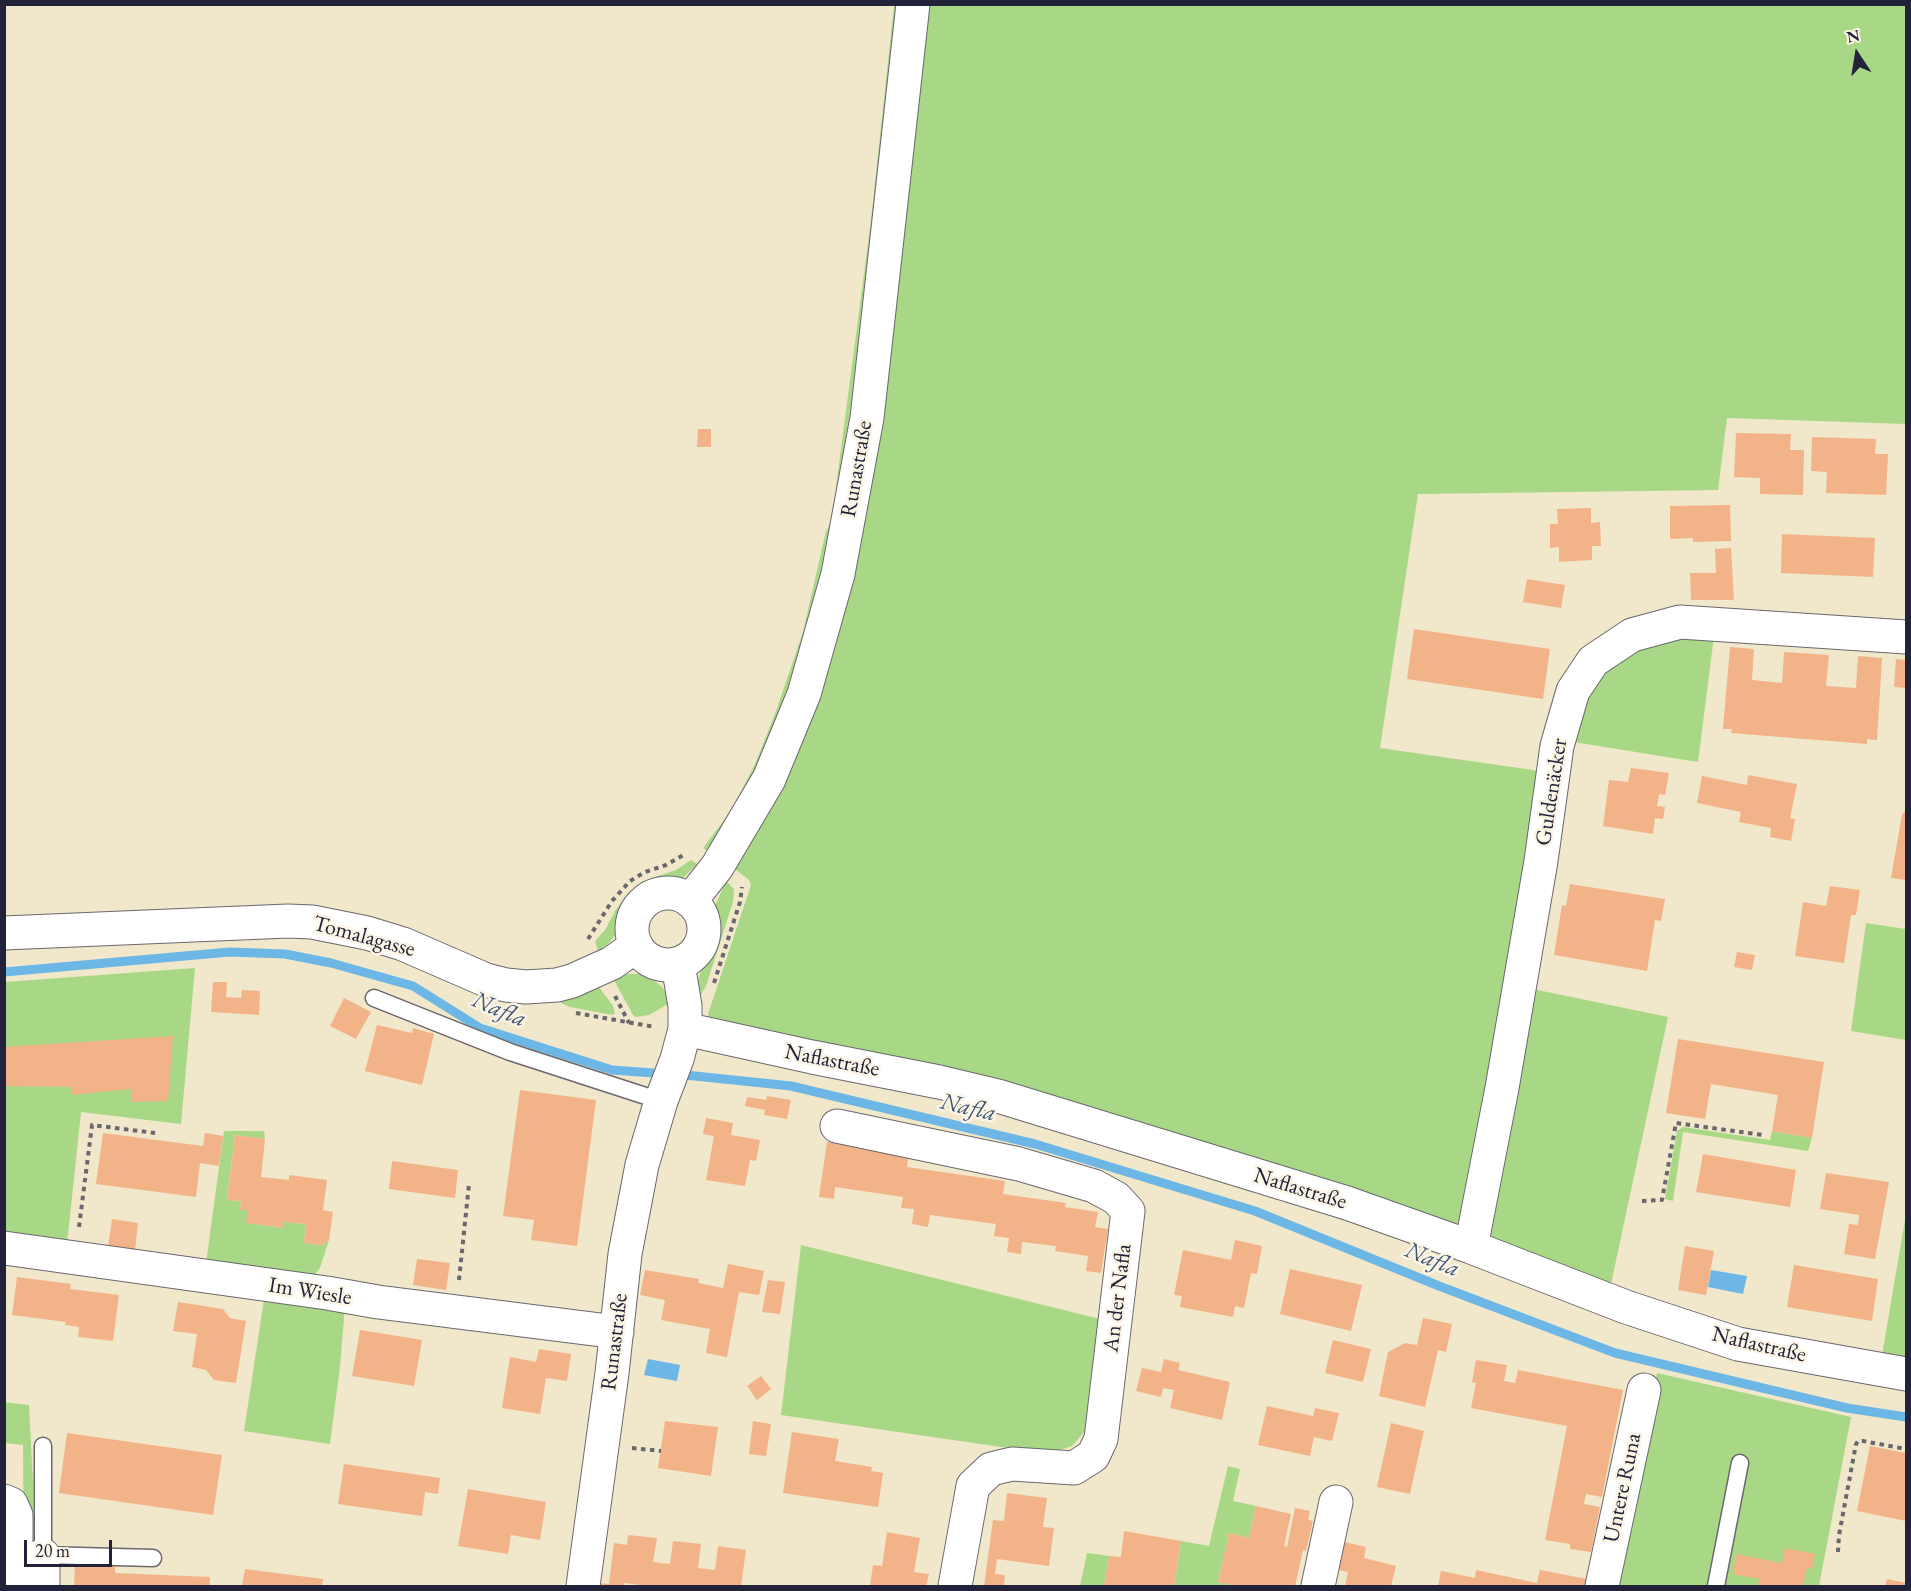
<!DOCTYPE html>
<html>
<head>
<meta charset="utf-8">
<style>
  body { margin:0 }
  #map { position:relative; width:1911px; height:1591px; overflow:hidden; background:#f1e7cb; font-family:"EB Garamond",serif }
  canvas { display:block }
  .frame { position:absolute; inset:0; border:6px solid #22223b; pointer-events:none }
  .north { position:absolute; left:1827px; top:24px; width:60px; height:60px; -webkit-text-stroke:4px #fcf5e5; paint-order:stroke; rotate:348deg; font-size:16px; font-weight:700; line-height:24px; text-align:center; color:#22223b }
  .north::after { content:''; display:block; margin:auto; width:21px; height:27px; background:#22223b; clip-path:polygon(50% 0,100% 100%,50% 72%,0 100%) }
  .scale { position:absolute; left:24px; top:1540px; width:88px; height:27px; box-sizing:border-box; border:3px solid #22223b; border-top:0; padding-left:8px; font-size:18px; line-height:21px; white-space:nowrap; color:#22223b; -webkit-text-stroke:4px #fcf5e5; paint-order:stroke }
</style>
</head>
<body>
<div id="map">
<canvas width="1911" height="1591"></canvas>
<div class="frame"></div>
<div class="north">N</div>
<div class="scale">20 m</div>
</div>
<script>
const c = document.querySelector('canvas').getContext('2d');
c.lineJoin = 'round';
function paint(path, color) {
  c.fillStyle = color;
  c.fill(path, 'evenodd');
}
function poly(rows) {
  const path = new Path2D();
  for (const r of rows) {
    if (r.length === 3) {
      path.moveTo(r[0] + r[2], r[1]);
      path.arc(r[0], r[1], r[2], 0, 2 * Math.PI);
      continue;
    }
    path.moveTo(r[0], r[1]);
    for (let i = 2; i < r.length; i += 2) path.lineTo(r[i], r[i + 1]);
  }
  return path;
}
function strokePath(path, color, width, dash) {
  c.strokeStyle = color;
  c.lineWidth = width;
  c.lineCap = dash ? 'butt' : 'round';
  c.setLineDash(dash || []);
  c.stroke(path);
}
function write(font, color, halo, rows, align = 'center') {
  c.font = font + ' "EB Garamond",serif';
  c.lineWidth = 5;
  c.setLineDash([]);
  c.textBaseline = 'middle';
  c.strokeStyle = halo;
  c.fillStyle = color;
  for (const [text, x, y, turn = 0] of rows) {
    c.save();
    c.translate(x, y);
    c.rotate((+turn || 0) * Math.PI / 180);
    c.textAlign = isNaN(turn) ? turn : align;
    if (halo) c.strokeText(text, 0, 0);
    c.fillText(text, 0, 0);
    c.restore();
  }
}
paint(poly([
  [894,5,898,5,868,277,847,434,839,484,836,487,871,220],
  [928,5,1906,5,1906,424,1727,418,1718,490,1418,494,1380,748,1540,771,1524,872,1462,1221,1456,1223,1449,1223,1328,1179,1187,1138,710,1021,708,1014,751,885,749,880,735,869,784,782],
  [829,526,831,531,822,574,782,714,762,762,709,852,703,848,724,820,735,803,755,764,775,714,803,632,826,531],
  [1670,634,1714,636,1698,762,1567,741,1577,707,1613,660],
  [691,860,697,864,684,877,678,881,651,885,630,900,624,910,616,934,609,943,598,951,595,941,605,930,615,911,628,893,644,881,676,870],
  [726,881,734,889,733,902,706,986,700,996,698,980,701,971,713,951,717,936,719,927,715,906],
  [1866,923,1906,929,1906,1040,1851,1031],
  [195,968,181,1124,81,1112,67,1244,5,1237,5,982],
  [628,974,640,974,652,979,662,987,667,994,668,1004,649,1015,636,1017,633,1015,614,980,618,976],
  [599,987,613,1006,615,1014,612,1015,570,1007,561,1003,562,1000],
  [1528,988,1668,1017,1611,1284,1490,1237],
  [1683,1127,1770,1140,1772,1131,1812,1138,1808,1151,1683,1132,1673,1201,1665,1199,1677,1131],
  [224,1131,264,1131,265,1139,235,1135,227,1200,241,1201,240,1209,248,1210,247,1223,283,1228,284,1222,306,1224,304,1243,322,1245,329,1240,320,1268,313,1277,206,1263],
  [1906,1214,1906,1359,1882,1355],
  [801,1245,1104,1320,1086,1430,1072,1446,1049,1454,781,1415],
  [265,1293,345,1305,340,1367,330,1444,244,1431],
  [1657,1373,1851,1417,1819,1586,1613,1586],
  [4,1402,29,1405,33,1483,33,1586,24,1586,23,1445,5,1443],
  [1228,1466,1240,1469,1233,1501,1256,1506,1249,1538,1229,1533,1218,1582,1237,1586,1174,1586,1181,1541,1209,1546],
  [1087,1553,1109,1556,1104,1586,1080,1586]
]), '#a8d885');
paint(poly([
  [1711,1270,1747,1276,1743,1294,1708,1287],
  [648,1359,680,1365,677,1381,644,1375]
]), '#6cb7e5');
strokePath(poly([
  [4,972,230,952,285,954,331,963,413,986,480,1028,612,1070,695,1076,791,1086,1035,1144,1255,1211,1439,1286,1615,1353,1847,1408,1906,1417]
]), '#6cb7e5', 9);
paint(poly([
  [698,429,711,429,711,447,697,447],
  [1736,433,1791,434,1790,450,1804,450,1803,495,1760,494,1760,478,1734,477],
  [1812,437,1876,439,1875,454,1888,454,1886,495,1826,493,1827,472,1811,471],
  [1730,505,1731,541,1693,542,1693,538,1670,539,1670,506],
  [1591,508,1591,523,1600,522,1601,546,1592,546,1592,560,1559,562,1559,547,1550,548,1550,524,1558,524,1557,509],
  [1782,534,1875,538,1873,577,1781,573],
  [1731,548,1734,600,1691,600,1690,573,1716,573,1715,549],
  [1527,579,1565,585,1561,608,1523,602],
  [1414,629,1550,649,1543,699,1407,679],
  [1730,647,1754,649,1752,680,1782,683,1784,652,1829,655,1826,686,1856,688,1858,656,1882,658,1877,740,1867,739,1867,744,1731,733,1732,729,1723,729],
  [1896,659,1906,660,1906,688,1894,687],
  [1631,768,1669,773,1665,795,1659,794,1657,806,1665,807,1663,819,1655,818,1653,834,1603,826,1609,780,1628,782],
  [1748,775,1797,784,1790,818,1795,819,1791,841,1770,837,1771,828,1739,822,1741,812,1697,803,1702,776,1747,785],
  [1906,811,1906,880,1891,878,1902,814],
  [1570,884,1665,899,1661,921,1655,920,1647,971,1554,955,1562,905,1566,906],
  [1830,886,1860,890,1856,915,1851,915,1844,963,1795,956,1803,902,1826,906],
  [1737,952,1755,955,1752,970,1734,967],
  [213,982,227,982,226,997,241,998,242,990,260,991,259,1015,211,1012],
  [344,998,371,1012,356,1039,330,1026],
  [377,1025,412,1033,413,1028,434,1034,422,1085,365,1071],
  [173,1036,168,1101,131,1102,131,1089,71,1095,71,1087,4,1086,4,1047],
  [1678,1039,1824,1062,1812,1138,1772,1131,1778,1095,1711,1084,1705,1119,1666,1113],
  [520,1090,596,1100,577,1246,531,1240,534,1220,503,1216],
  [767,1096,791,1100,787,1119,764,1115,765,1110,745,1106,747,1097,766,1100],
  [706,1118,733,1123,731,1135,760,1140,756,1161,750,1160,745,1186,706,1180,714,1136,703,1134],
  [103,1133,203,1146,205,1133,223,1136,219,1166,200,1163,196,1197,96,1184],
  [235,1135,265,1139,261,1177,289,1180,289,1175,327,1180,323,1210,333,1212,329,1240,322,1245,304,1243,306,1224,284,1222,284,1228,246,1223,248,1210,240,1210,241,1201,227,1200],
  [827,1142,909,1153,907,1167,1005,1181,1003,1194,1066,1203,1065,1207,1098,1212,1095,1227,1108,1229,1101,1273,1086,1271,1088,1256,1055,1251,1056,1246,1022,1242,1021,1254,1007,1252,1009,1238,994,1236,996,1224,930,1215,928,1227,912,1224,914,1209,901,1208,903,1197,835,1187,834,1199,819,1197],
  [1703,1154,1796,1170,1790,1207,1696,1192],
  [392,1161,458,1170,455,1198,389,1189],
  [1826,1173,1889,1182,1875,1259,1844,1254,1849,1224,1858,1225,1859,1215,1820,1209],
  [112,1219,138,1223,135,1250,108,1247],
  [1235,1240,1262,1246,1257,1274,1251,1273,1244,1308,1235,1306,1233,1317,1180,1307,1182,1296,1174,1295,1183,1250,1231,1260],
  [1685,1246,1714,1251,1706,1295,1678,1290],
  [417,1259,450,1263,446,1290,413,1285],
  [728,1264,764,1271,759,1295,739,1292,727,1357,706,1353,710,1329,661,1320,665,1300,640,1295,645,1270,699,1279,698,1283,723,1288],
  [1794,1265,1878,1279,1872,1321,1787,1307],
  [1290,1269,1362,1285,1351,1331,1280,1314],
  [17,1277,71,1284,70,1289,119,1295,113,1341,78,1337,79,1327,65,1325,66,1322,12,1315],
  [768,1280,785,1282,780,1314,762,1312],
  [178,1302,223,1309,230,1318,246,1321,236,1383,214,1380,206,1370,192,1367,197,1334,173,1331],
  [1423,1318,1452,1324,1446,1352,1438,1350,1425,1407,1379,1396,1388,1352,1405,1343,1417,1345],
  [360,1330,422,1340,414,1386,352,1376],
  [1333,1340,1371,1349,1363,1382,1325,1373],
  [539,1349,571,1354,567,1381,546,1378,540,1414,502,1408,510,1357,536,1362],
  [1164,1359,1180,1363,1178,1370,1230,1382,1222,1420,1170,1408,1174,1390,1163,1388,1161,1397,1136,1391,1142,1368,1161,1372],
  [1476,1360,1507,1365,1504,1381,1515,1383,1518,1370,1623,1390,1602,1497,1586,1494,1584,1504,1600,1507,1591,1552,1570,1549,1570,1544,1545,1540,1567,1426,1471,1408,1476,1383,1472,1382],
  [761,1376,771,1389,757,1400,747,1386],
  [1267,1406,1313,1416,1315,1408,1339,1413,1332,1441,1314,1437,1310,1456,1258,1445],
  [665,1421,718,1427,711,1476,658,1468],
  [753,1421,771,1424,766,1456,749,1454],
  [1391,1423,1424,1431,1410,1494,1377,1487],
  [792,1432,839,1439,835,1461,872,1467,871,1471,883,1473,878,1507,783,1493],
  [67,1433,222,1455,213,1515,59,1493],
  [1870,1446,1906,1453,1906,1521,1857,1511],
  [344,1464,440,1478,438,1494,425,1492,422,1516,338,1504],
  [468,1489,546,1502,540,1540,511,1535,508,1554,458,1546],
  [1007,1493,1047,1498,1043,1527,1054,1528,1049,1566,997,1559,995,1574,1005,1575,1004,1586,984,1586,993,1520,1004,1521],
  [1256,1506,1291,1514,1284,1546,1287,1547,1295,1508,1310,1511,1308,1520,1313,1521,1306,1551,1303,1550,1295,1586,1237,1586,1218,1582,1229,1533,1249,1538],
  [1124,1531,1181,1541,1174,1586,1104,1586,1109,1556,1121,1557],
  [887,1532,920,1538,914,1572,929,1574,926,1586,870,1586,873,1565,882,1566],
  [628,1535,657,1538,653,1562,670,1564,673,1541,701,1544,698,1568,715,1570,718,1546,746,1550,741,1586,649,1586,624,1583,624,1586,600,1586,600,1583,609,1584,614,1543,627,1545],
  [1340,1541,1366,1547,1364,1558,1396,1566,1391,1586,1345,1586,1348,1572,1334,1569],
  [1785,1548,1815,1554,1812,1569,1807,1568,1803,1586,1758,1586,1759,1579,1733,1574,1736,1554,1782,1563],
  [75,1564,115,1566,115,1573,210,1577,210,1586,74,1586],
  [245,1569,323,1579,322,1586,242,1586],
  [1476,1570,1537,1583,1540,1570,1587,1579,1586,1586,1438,1586,1441,1571,1475,1578],
  [1887,1579,1906,1583,1906,1586,1885,1586]
]), '#f3b388');
const service = poly([
  [374,998,510,1052,661,1101],
  [43,1446,43,1555,153,1558],
  [1716,1586,1740,1463]
]);
const minor = poly([
  [4,933,288,921,312,922,367,933,403,944,486,980,506,985,526,987,557,985,572,981,612,963,636,946],
  [685,1029,812,1057,939,1082,998,1096,1347,1203,1471,1247,1626,1307,1738,1344,1906,1374],
  [837,1126,1019,1164,1094,1186,1116,1198,1128,1211,1101,1439,1093,1456,1074,1468,1012,1464,991,1469,973,1486,955,1586],
  [1471,1247,1502,1088,1541,861,1557,746,1573,691,1593,661,1632,635,1680,622,1906,637],
  [4,1248,327,1293,378,1302,617,1332],
  [4,1501,11,1504,16,1515,16,1586],
  [43,1586,43,1555],
  [583,1586,612,1373,625,1254,642,1165,661,1101,677,1059,685,1029,685,1006,678,964],
  [1318,1586,1336,1502],
  [1602,1586,1644,1390]
]);
const tertiary = poly([
  [668,929,36],
  [690,901,717,867,769,779,804,694,838,574,867,418,913,4]
]);
strokePath(service, '#6a676d', 19);
strokePath(minor, '#6a676d', 35);
strokePath(tertiary, '#6a676d', 35);
strokePath(poly([
  [588,939,612,901,630,881,645,872,666,865,685,854],
  [714,983,740,902,742,887],
  [615,996,629,1023],
  [576,1013,655,1027],
  [1642,1201,1662,1200,1676,1123,1763,1135],
  [79,1227,92,1125,155,1133],
  [459,1280,469,1184],
  [632,1448,661,1451],
  [1838,1552,1839,1535,1856,1444,1858,1441,1863,1441,1906,1449]
]), '#6a676d', 4, [4.5, 4.5]);
strokePath(service, '#fff', 16);
strokePath(minor, '#fff', 33);
strokePath(tertiary, '#fff', 33);
write('22px', '#22223b', '#fcf5e5', [
  ["Runastraße",857,469,-80],
  ["Guldenäcker",1552,792,-81],
  ["Tomalagasse",364,937,15],
  ["Naflastraße",832,1061,11],
  ["Naflastraße",1300,1189,17],
  ["Im Wiesle",310,1292,9],
  ["An der Nafla",1118,1298,-83],
  ["Runastraße",615,1342,-83],
  ["Naflastraße",1759,1345,13],
  ["Untere Runa",1623,1488,-78]
]);
write('italic 24px', '#3c5676', '#fcf5e5', [
  ["Nafla",499,1010,23],
  ["Nafla",968,1108,13],
  ["Nafla",1432,1260,22]
]);
</script>
</body>
</html>
